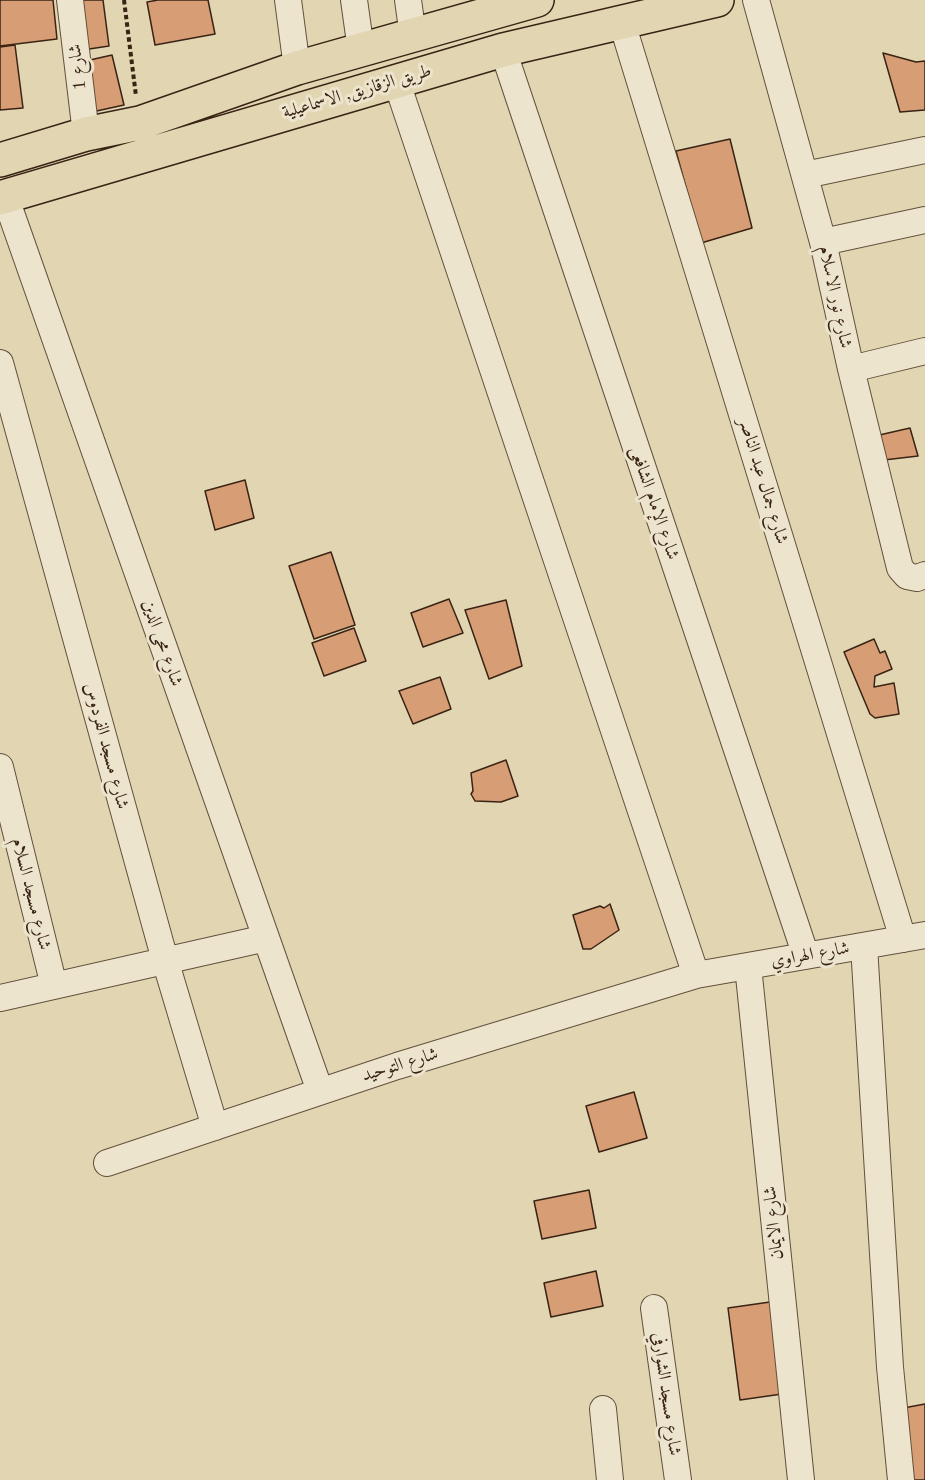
<!DOCTYPE html>
<html>
<head>
<meta charset="utf-8">
<style>
  body { margin:0 }
  canvas { display:block; background:#e1d5b2 }
</style>
</head>
<body>
<canvas width="925" height="1480"></canvas>
<script>
const c = document.querySelector('canvas').getContext('2d');
c.lineJoin = 'round';
function paint(path, color) {
  c.fillStyle = color;
  c.fill(path, 'evenodd');
}
function poly(rows) {
  const path = new Path2D();
  for (const r of rows) {
    path.moveTo(r[0], r[1]);
    for (let i = 2; i < r.length; i += 2) path.lineTo(r[i], r[i + 1]);
  }
  return path;
}
function strokePath(path, color, width, dash) {
  c.strokeStyle = color;
  c.lineWidth = width;
  c.lineCap = dash ? 'butt' : 'round';
  c.setLineDash(dash || []);
  c.stroke(path);
}
function write(font, color, halo, rows, align = 'center') {
  c.font = font + ' "Old Standard TT",Amiri,serif';
  c.lineWidth = 6;
  c.setLineDash([]);
  c.textBaseline = 'middle';
  c.strokeStyle = halo;
  c.fillStyle = color;
  for (const [text, x, y, turn = 0] of rows) {
    c.save();
    c.translate(x, y);
    c.rotate((+turn || 0) * Math.PI / 180);
    c.textAlign = isNaN(turn) ? turn : align;
    if (halo) c.strokeText(text, 0, 0);
    c.fillText(text, 0, 0);
    c.restore();
  }
}
const building = poly([
  [0,0,53,0,57,39,0,46,0,0],
  [70,0,103,0,109,46,76,51,70,0],
  [158,0,208,0,215,34,155,45,147,2,158,0],
  [15,45,23,108,0,110,0,47,15,45],
  [883,53,916,62,925,61,925,110,900,112,883,53],
  [112,55,124,105,92,112,81,62,112,55],
  [730,139,752,228,701,243,676,151,730,139],
  [910,428,918,456,884,460,875,436,910,428],
  [245,480,254,518,215,530,205,491,245,480],
  [331,552,355,625,314,639,289,566,331,552],
  [449,599,463,633,423,647,411,613,449,599],
  [506,600,522,666,489,679,465,610,506,600],
  [354,628,366,661,324,676,312,643,354,628],
  [874,639,880,653,885,651,892,669,875,676,874,687,894,683,899,714,875,718,870,714,844,652,874,639],
  [440,677,451,709,413,724,399,691,440,677],
  [506,760,518,796,501,802,475,801,471,794,473,791,471,773,506,760],
  [610,904,619,930,591,949,583,949,573,915,600,906,604,908,610,904],
  [634,1092,647,1138,599,1152,586,1106,634,1092],
  [589,1190,596,1228,542,1239,534,1201,589,1190],
  [596,1271,603,1306,551,1317,544,1283,596,1271],
  [777,1301,789,1393,740,1400,728,1308,777,1301],
  [925,1404,925,1480,911,1480,898,1409,925,1404]
]);
paint(building, '#d79d75');
strokePath(building, '#392314', 1.5);
const street = poly([
  [70,0,86,134],
  [288,0,297,68],
  [354,0,361,50],
  [408,0,413,36],
  [756,0,823,242,851,369,900,568,907,576,917,578,925,575],
  [622,23,903,939],
  [503,50,806,956],
  [396,80,696,975],
  [805,175,925,150],
  [5,196,320,1091],
  [823,242,925,220],
  [0,363,165,960,215,1127],
  [851,369,925,351],
  [0,767,54,986],
  [864,946,890,1367,901,1480],
  [748,966,801,1480],
  [0,998,266,938],
  [107,1163,397,1066,696,975,925,935],
  [654,1308,678,1480],
  [603,1409,610,1480]
]);
const highway = poly([
  [0,160,86,134,140,123,297,68,537,0],
  [0,198,503,50,717,0]
]);
strokePath(street, '#63503c', 28);
strokePath(highway, '#392314', 36);
strokePath(poly([
  [124,0,136,96]
]), '#392314', 4, [4.5, 3]);
strokePath(street, '#ece4cd', 26);
strokePath(highway, '#e1d5b2', 33);
write('18px', '#392314', '#ece4cd', [
  ["شارع 1",78,67,-97],
  ["طريق الزقازيق, الاسماعيلية",357,92,-16],
  ["شارع نور الاسلام",835,297,78],
  ["شارع جمال عبد الناصر",763,481,73],
  ["شارع الإمام الشافعى",654,503,71],
  ["شارع محى الدين",162,643,71],
  ["شارع مسجد الفردوس",106,746,75],
  ["شارع مسجد السلام",31,894,76],
  ["شارع الهراوي",810,955,-10],
  ["شارع التوحيد",400,1065,-17],
  ["شارع الايمان",774,1223,-96],
  ["شارع مسجد الشوارفي",666,1394,82]
]);
</script>
</body>
</html>
